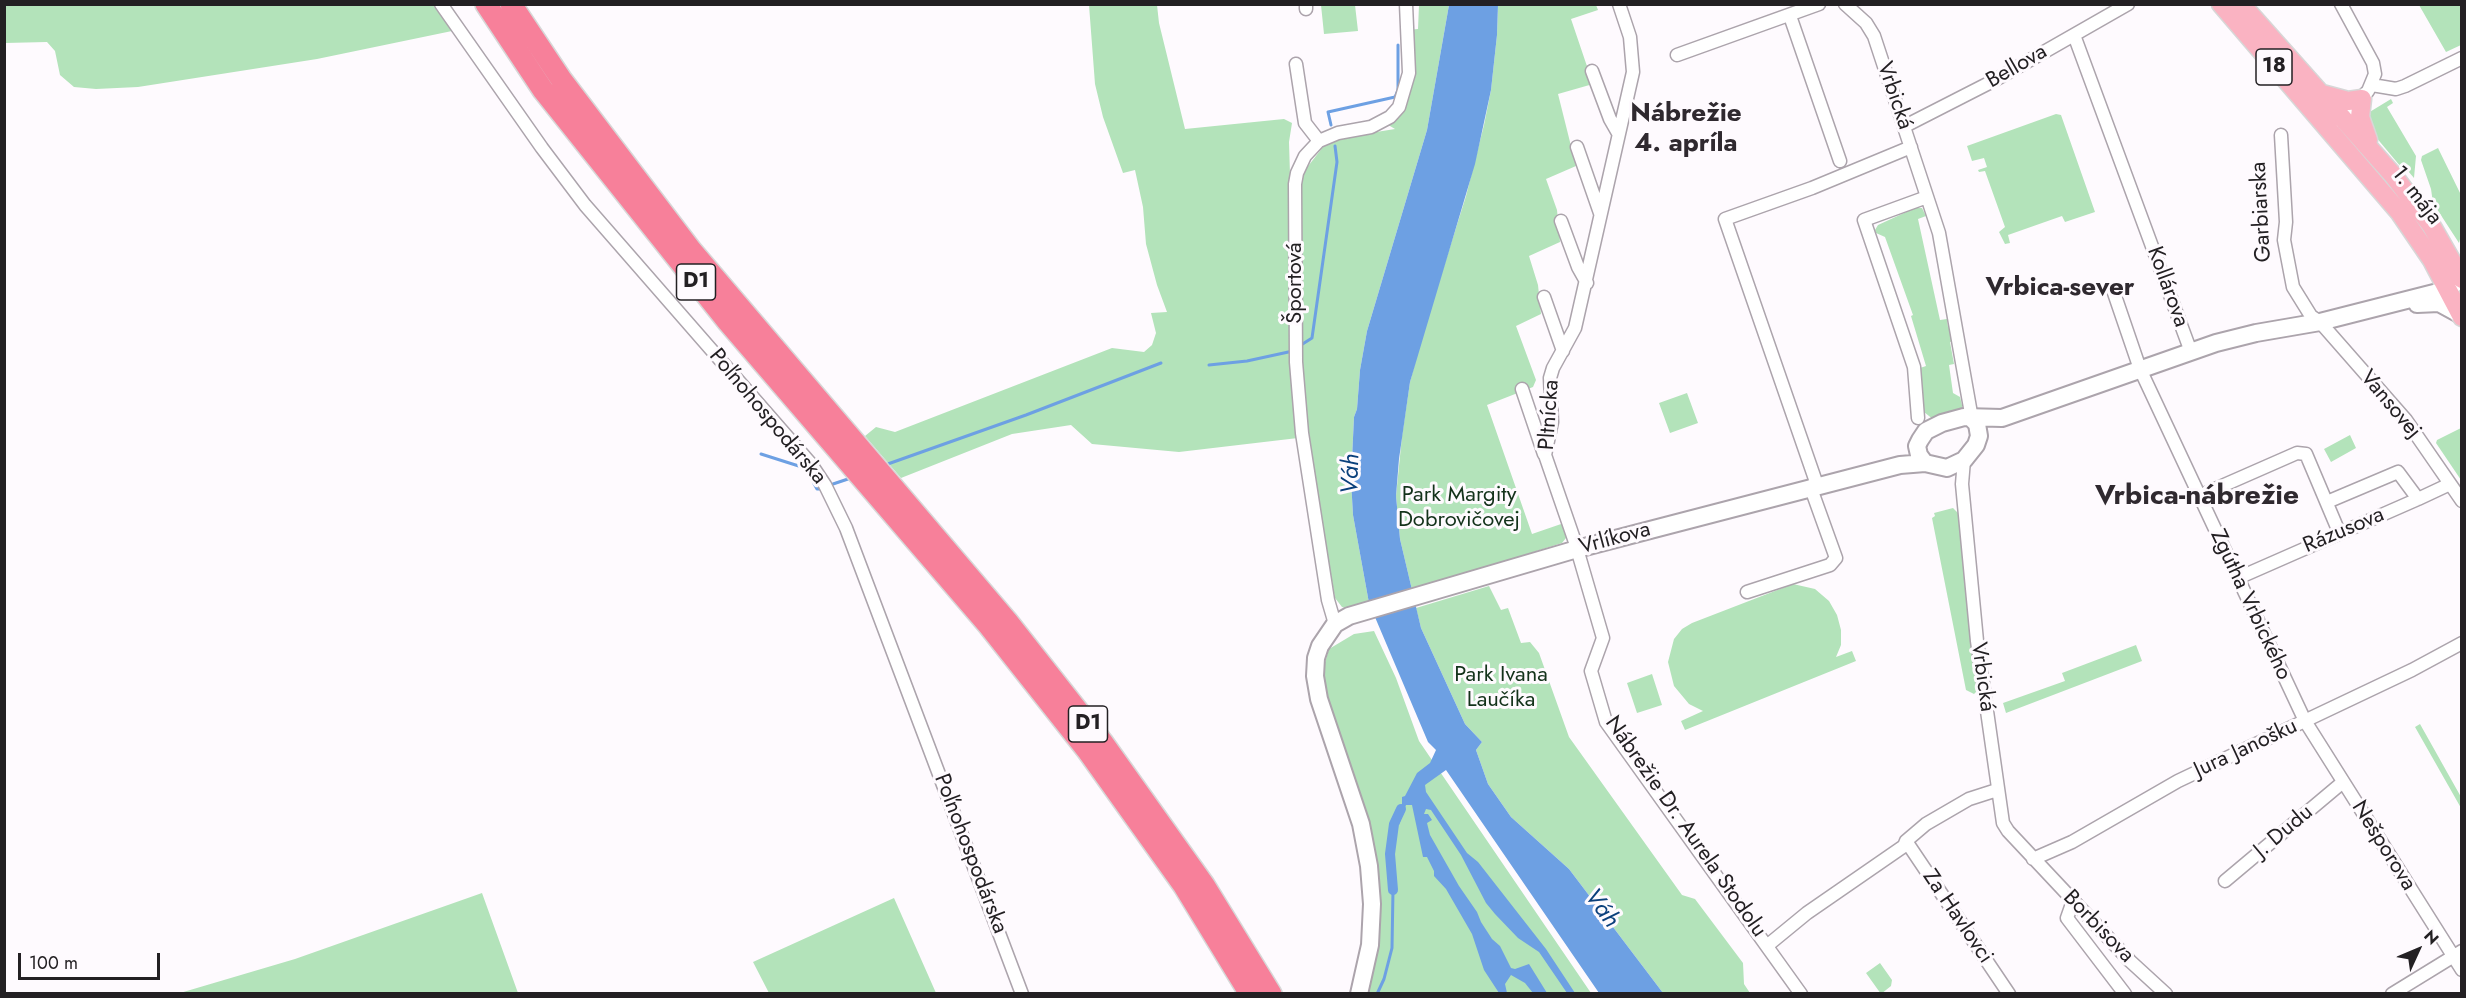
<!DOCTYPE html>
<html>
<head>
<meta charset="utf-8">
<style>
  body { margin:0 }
  #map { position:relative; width:2466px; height:998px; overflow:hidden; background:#fefafe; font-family:Jost,sans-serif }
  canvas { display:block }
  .frame { position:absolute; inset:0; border:6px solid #232023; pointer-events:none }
  .north { position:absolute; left:2388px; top:920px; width:60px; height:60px; -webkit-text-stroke:4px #fefafe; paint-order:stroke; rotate:46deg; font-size:16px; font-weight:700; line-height:24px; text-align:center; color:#232023 }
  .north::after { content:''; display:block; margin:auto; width:21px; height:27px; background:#232023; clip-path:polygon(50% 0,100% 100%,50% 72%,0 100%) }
  .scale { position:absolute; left:18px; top:953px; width:142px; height:27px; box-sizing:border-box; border:3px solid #232023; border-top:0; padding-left:8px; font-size:18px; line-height:21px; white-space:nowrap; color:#232023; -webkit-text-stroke:4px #fefafe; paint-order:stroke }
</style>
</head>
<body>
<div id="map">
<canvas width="2466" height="998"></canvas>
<div class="frame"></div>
<div class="north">N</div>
<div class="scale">100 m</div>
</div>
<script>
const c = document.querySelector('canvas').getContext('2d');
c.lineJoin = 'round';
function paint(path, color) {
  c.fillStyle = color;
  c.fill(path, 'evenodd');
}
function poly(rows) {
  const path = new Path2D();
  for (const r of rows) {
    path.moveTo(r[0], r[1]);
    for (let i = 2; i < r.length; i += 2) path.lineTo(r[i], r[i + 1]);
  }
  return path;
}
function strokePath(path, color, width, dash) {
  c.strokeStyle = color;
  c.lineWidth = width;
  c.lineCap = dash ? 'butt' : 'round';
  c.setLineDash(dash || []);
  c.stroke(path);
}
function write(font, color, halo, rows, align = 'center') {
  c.font = font + ' Jost,sans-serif';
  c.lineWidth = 6;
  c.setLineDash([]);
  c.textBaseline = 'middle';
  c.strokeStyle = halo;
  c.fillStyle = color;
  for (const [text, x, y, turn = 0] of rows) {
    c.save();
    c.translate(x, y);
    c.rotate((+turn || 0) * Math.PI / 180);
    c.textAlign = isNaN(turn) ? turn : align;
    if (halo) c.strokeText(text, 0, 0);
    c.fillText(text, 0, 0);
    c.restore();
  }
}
paint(poly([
  [4,5,433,5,452,31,317,59,138,87,96,89,74,87,60,75,55,51,47,42,5,43],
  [1089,5,1157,5,1159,23,1185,129,1284,119,1292,123,1289,142,1298,438,1179,452,1092,444,1071,425,1012,434,901,478,865,436,876,427,895,432,1112,348,1144,352,1152,345,1156,333,1151,313,1167,312,1157,285,1146,244,1143,207,1135,170,1123,173,1103,117,1095,84],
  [1321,5,1355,5,1358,31,1324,34],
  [1419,5,1449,5,1427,130,1367,331,1360,370,1357,409,1354,417,1351,480,1353,515,1369,603,1349,609,1342,607,1335,598,1307,436,1301,335,1299,189,1302,174,1326,143,1339,138,1395,129,1380,120,1388,114,1403,87,1407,30,1418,29],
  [1498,5,1596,5,1598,10,1571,19,1593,84,1558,94,1576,166,1546,179,1557,210,1560,242,1529,256,1538,285,1541,314,1516,326,1536,380,1533,387,1487,405,1532,534,1564,523,1566,538,1562,543,1412,590,1400,539,1396,496,1402,436,1410,382,1423,333,1466,196,1484,125,1491,90,1497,35],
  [2419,5,2461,5,2461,45,2446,52],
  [2391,99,2393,103,2387,107,2416,156,2414,178,2408,171,2406,173,2375,136,2368,113],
  [2056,114,2061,115,2095,212,2065,222,2062,216,2008,235,2010,243,2005,244,1999,232,2005,227,1985,171,1979,172,1978,170,1987,167,1984,158,1972,161,1967,146],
  [2438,148,2461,195,2461,235,2459,243,2433,203,2431,189,2421,160,2422,156],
  [1915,208,1922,208,1926,216,1918,219,1940,320,1947,319,1948,327,1952,329,1954,341,1950,342,1954,364,1949,365,1953,393,1960,397,1962,405,1962,411,1934,420,1924,412,1922,389,1917,369,1926,366,1911,316,1913,315,1885,237,1876,233,1875,230,1878,225],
  [1687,393,1698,423,1670,433,1659,403],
  [2461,428,2461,480,2436,443,2437,440],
  [2350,435,2356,448,2331,462,2324,449],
  [1953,508,1959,514,1978,690,1974,694,1966,690,1932,518,1935,516,1934,513],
  [1793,584,1815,589,1829,601,1837,615,1841,630,1841,645,1836,657,1852,651,1856,661,1685,730,1681,721,1703,711,1689,704,1674,686,1668,662,1674,639,1682,629,1692,623],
  [1489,586,1501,610,1508,608,1521,643,1530,642,1539,653,1569,737,1682,895,1695,899,1743,963,1744,984,1750,993,1663,993,1569,869,1511,817,1488,784,1476,750,1482,742,1465,724,1421,628,1416,608],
  [1374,631,1396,678,1419,741,1591,993,1364,993,1374,856,1369,820,1322,682,1324,666,1329,649,1354,634],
  [2136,645,2142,661,2006,713,2003,703,2065,681,2062,673],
  [1652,674,1662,705,1637,713,1627,683],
  [2420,724,2461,797,2461,808,2415,727],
  [482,893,518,993,180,993,295,959],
  [894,898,936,993,769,993,753,962],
  [1880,963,1892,980,1891,986,1881,994,1866,973]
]), '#b3e3ba');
paint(poly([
  [1449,5,1498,5,1497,35,1491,90,1475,164,1410,382,1399,459,1396,496,1400,539,1421,628,1465,724,1482,742,1476,750,1488,784,1511,817,1569,869,1663,993,1599,993,1446,770,1425,785,1426,792,1467,853,1478,862,1546,949,1575,993,1567,993,1539,952,1518,938,1495,914,1486,903,1461,855,1431,810,1426,809,1424,814,1428,814,1432,820,1427,823,1430,835,1459,886,1477,912,1481,922,1492,939,1500,946,1511,968,1515,969,1529,964,1547,993,1533,993,1525,983,1511,975,1505,984,1507,993,1499,993,1484,970,1472,934,1446,889,1434,876,1434,871,1427,857,1423,857,1412,805,1406,805,1399,825,1394,818,1396,809,1402,804,1402,797,1405,796,1417,773,1430,763,1436,750,1428,742,1369,603,1353,515,1351,480,1354,417,1357,409,1360,370,1367,331,1427,130]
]), '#6da0e3');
strokePath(poly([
  [1331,125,1328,112,1395,97,1398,90,1398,45],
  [1301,345,1312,338,1337,162,1335,146],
  [1209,365,1247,361,1293,351],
  [761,454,805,468,817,489,821,489],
  [885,465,1026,415,1161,363],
  [833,484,851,478],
  [1377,994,1384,979,1392,948,1393,890]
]), '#6da0e3', 3);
strokePath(poly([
  [1393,890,1390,854,1394,824,1401,809]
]), '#6da0e3', 10);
const street = poly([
  [441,4,542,148,585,205,811,464,825,485,846,528,1022,994],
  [1306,4,1306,9],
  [1619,4,1630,37,1633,72,1575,328,1553,368,1550,378,1552,422,1545,455,1575,542,1603,638,1591,671,1606,722,1801,994],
  [1845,4,1866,23,1874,36,1939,233,1972,419],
  [1790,16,1840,161],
  [2074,35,2191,352],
  [1677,55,1819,4],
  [1296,64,1305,123,1319,141],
  [1592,71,1610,119,1618,133],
  [2372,85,2396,89,2405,86,2462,58],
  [2337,121,2368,91,2375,74,2373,63,2341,4],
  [1905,126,1995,80,2128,4],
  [2281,135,2286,222,2284,240,2293,287,2311,316,2320,322,2406,420,2462,501],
  [1577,147,1600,213],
  [1561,221,1578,267,1587,283],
  [2113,290,2140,369,2305,721,2462,970],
  [1544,297,1563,351],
  [1522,389,1544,454],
  [1918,418,1914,367,1864,220,1927,197],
  [1964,460,1962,484,1977,641,2003,823,2008,831,2130,961,2166,994],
  [2199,496,2297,453,2306,454,2339,532],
  [2327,502,2398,472,2418,499],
  [2238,578,2418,499,2450,484],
  [1747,592,1830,565,1836,558,1813,494,1815,479,1725,219,1812,188,1911,147],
  [1335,624,1328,600,1302,433,1296,362,1295,184,1297,173,1305,156,1319,141,1338,133,1371,127,1390,117,1399,107,1409,73,1406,4],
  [1906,841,2009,994],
  [2033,859,2072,842,2178,781,2412,670,2462,643],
  [2225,881,2343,782],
  [2073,901,2067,918,2125,994],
  [1768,945,1807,913,1904,846,1906,841,1926,824,1969,799,1997,790],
  [2392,994,2462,951]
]);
const secondary = poly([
  [2417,304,2439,303,2461,315],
  [1972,419,1977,424,1979,436,1976,445,1964,460,1947,468,1925,463,1919,455,1917,446,1920,440,1926,431,1942,423,1964,417,2002,418,2216,343,2256,333,2320,322,2438,292,2458,282],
  [1359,994,1370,945,1372,904,1369,866,1361,824,1319,699,1315,676,1316,658,1320,646,1335,624,1349,616,1577,549,1900,465,1925,463]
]);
const primary = poly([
  [2221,4,2400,213,2432,260,2462,317],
  [2241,4,2393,175,2431,225,2462,279],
  [2322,94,2348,101,2362,99,2360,117,2368,140]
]);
const highway = poly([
  [486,4,543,90,728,322,989,626,1087,750,1184,886,1250,994],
  [511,4,561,79,691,250,1007,621,1103,743,1204,885,1271,994]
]);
strokePath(street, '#aca4ac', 15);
strokePath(secondary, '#aca4ac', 20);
strokePath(primary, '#d7d7d7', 21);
strokePath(highway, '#d7d7d7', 24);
strokePath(street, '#fff', 12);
strokePath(secondary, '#fff', 16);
strokePath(primary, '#fab3c2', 18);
strokePath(highway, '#f7809a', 21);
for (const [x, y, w] of [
  [2274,67,36],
  [696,282,39],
  [1088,724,39]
]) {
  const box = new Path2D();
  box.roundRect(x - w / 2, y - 18, w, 36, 4.5);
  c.fillStyle = '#fefafe';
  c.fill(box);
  strokePath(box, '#232023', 1.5);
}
write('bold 21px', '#232023', null, [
  ["18",2274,67],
  ["D1",696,282],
  ["D1",1088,724]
]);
write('22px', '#232023', '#fefafe', [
  ["Bellova",2017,67,-30],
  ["Vrbická",1894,96,71],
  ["1. mája",2416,196,52],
  ["Garbiarska",2262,212,-93],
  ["Športová",1296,283,-90],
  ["Kollárova",2167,287,70],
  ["Vansovej",2390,405,50],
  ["Pltnícka",1550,415,-86],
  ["Poľnohospodárska",767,417,50],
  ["Rázusova",2344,531,-23],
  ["Vrlíkova",1615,539,-15],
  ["Zgútha Vrbického",2250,605,65],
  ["Vrbická",1982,677,82],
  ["Jura Janošku",2246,749,-25],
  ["Nábrežie Dr. Aurela Stodolu",1685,827,55],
  ["J. Dudu",2284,832,-40],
  ["Nešporova",2383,846,58],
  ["Poľnohospodárska",970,854,69],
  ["Za Havlovci",1957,917,56],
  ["Borbisova",2098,927,46]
]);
write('22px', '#13321a', '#fefafe', [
  ["Park Margity",1459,496],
  ["Dobrovičovej",1459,521],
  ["Park Ivana",1501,676],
  ["Laučíka",1501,701]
]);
write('italic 24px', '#0a3f7b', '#fefafe', [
  ["Váh",1352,474,-88],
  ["Váh",1601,909,54]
]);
write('bold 26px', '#2f292f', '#fefafe', [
  ["Nábrežie",1686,115],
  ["4. apríla",1686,145],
  ["Vrbica-sever",2060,289]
]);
write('bold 28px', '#2f292f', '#fefafe', [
  ["Vrbica-nábrežie",2197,497]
]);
</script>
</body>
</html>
